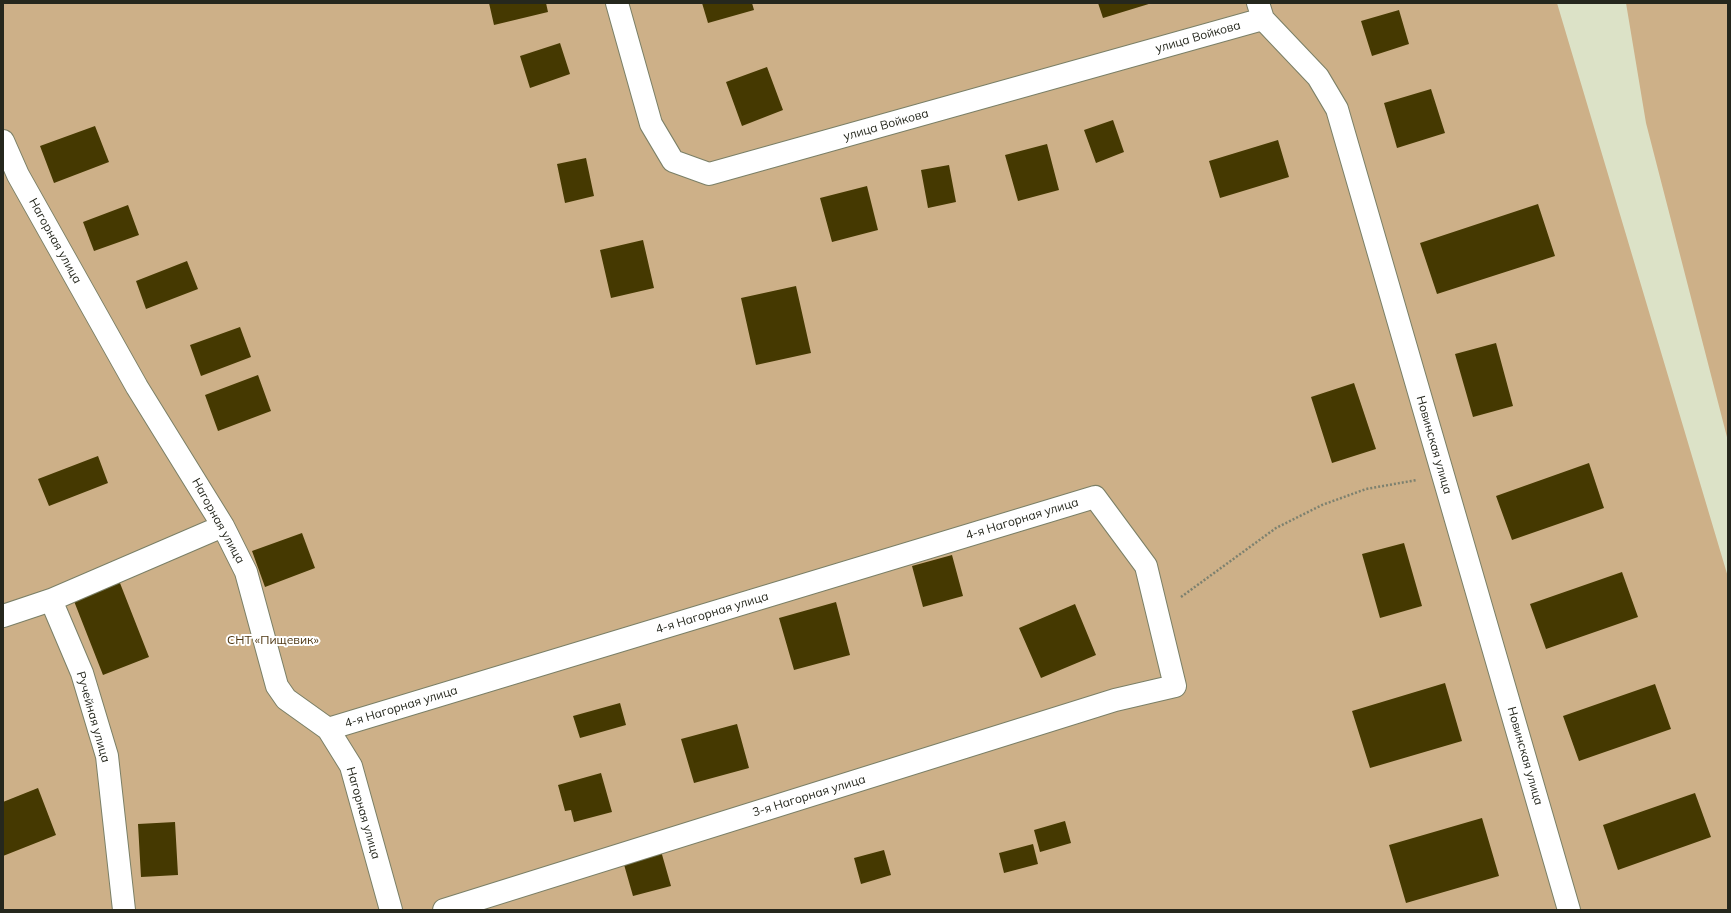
<!DOCTYPE html>
<html>
<head>
<meta charset="utf-8">
<style>
  body { margin:0 }
  #map { position:relative; width:1731px; height:913px; overflow:hidden; background:#dce2c7; font-family:Mulish,sans-serif }
  canvas { display:block }
  .frame { position:absolute; inset:0; border:4px solid #25271d; pointer-events:none }
</style>
</head>
<body>
<div id="map">
<canvas width="1731" height="913"></canvas>
<div class="frame"></div>
</div>
<script>
const c = document.querySelector('canvas').getContext('2d');
c.lineJoin = 'round';
function paint(path, color) {
  c.fillStyle = color;
  c.fill(path, 'evenodd');
}
function poly(rows) {
  const path = new Path2D();
  for (const r of rows) {
    path.moveTo(r[0], r[1]);
    for (let i = 2; i < r.length; i += 2) path.lineTo(r[i], r[i + 1]);
  }
  return path;
}
function strokePath(path, color, width, dash) {
  c.strokeStyle = color;
  c.lineWidth = width;
  c.lineCap = dash ? 'butt' : 'round';
  c.setLineDash(dash || []);
  c.stroke(path);
}
function write(font, color, halo, rows, align = 'center') {
  c.font = font + ' Mulish,sans-serif';
  c.lineWidth = 4;
  c.setLineDash([]);
  c.textBaseline = 'middle';
  c.strokeStyle = halo;
  c.fillStyle = color;
  for (const [text, x, y, turn = 0] of rows) {
    c.save();
    c.translate(x, y);
    c.rotate((+turn || 0) * Math.PI / 180);
    c.textAlign = isNaN(turn) ? turn : align;
    if (halo) c.strokeText(text, 0, 0);
    c.fillText(text, 0, 0);
    c.restore();
  }
}
paint(poly([
  [3,3,1557,3,1728,577,1728,910,3,910],
  [1626,3,1728,3,1728,441,1646,123]
]), '#cdb088');
paint(poly([
  [489,3,546,3,548,12,494,25],
  [702,3,752,3,754,10,708,23],
  [1098,3,1152,3,1103,18],
  [1399,10,1409,44,1372,56,1361,21],
  [560,43,570,74,530,88,520,56],
  [767,67,783,110,742,126,726,82],
  [1431,89,1445,133,1397,148,1384,103],
  [1113,120,1124,152,1096,163,1084,130],
  [95,126,109,162,54,183,40,146],
  [1278,140,1289,177,1220,198,1209,161],
  [1047,144,1059,190,1018,201,1005,155],
  [586,158,594,196,565,203,557,164],
  [949,165,956,202,928,208,921,170],
  [867,186,878,230,832,242,820,198],
  [1538,204,1555,256,1437,294,1420,243],
  [128,205,139,235,94,251,83,222],
  [643,240,654,288,611,298,600,250],
  [187,261,198,289,146,309,136,281],
  [796,286,811,353,756,365,741,298],
  [240,327,251,357,201,376,190,345],
  [1496,343,1513,406,1473,417,1455,354],
  [258,375,271,411,218,431,205,395],
  [1354,383,1376,449,1332,463,1311,397],
  [98,456,108,483,49,506,38,479],
  [1589,463,1604,508,1512,540,1496,496],
  [302,533,315,568,265,587,252,551],
  [1404,543,1422,606,1380,618,1362,554],
  [952,555,963,596,923,607,912,566],
  [1622,572,1638,617,1546,649,1530,604],
  [118,578,149,657,103,675,72,596],
  [836,602,850,655,794,670,779,618],
  [1075,604,1096,655,1041,678,1019,628],
  [1445,683,1462,741,1370,768,1352,711],
  [1655,684,1671,729,1579,761,1563,716],
  [620,703,626,725,580,738,573,716],
  [737,724,749,768,694,783,681,739],
  [601,773,612,812,574,822,571,810,565,811,558,785],
  [38,788,56,835,3,856,3,802],
  [1695,793,1711,837,1618,870,1603,825],
  [1482,818,1499,876,1406,903,1389,845],
  [1065,821,1071,843,1040,852,1034,830],
  [175,822,178,875,141,877,138,824],
  [1033,844,1038,864,1004,873,999,853],
  [884,850,891,875,861,884,854,858],
  [661,851,671,886,633,896,623,861]
]), '#453901');
const minor = poly([
  [617,3,651,124,673,161,709,174,1263,19],
  [1258,3,1263,19,1318,77,1337,109,1569,910],
  [3,141,18,175,137,387,223,526,246,572,277,686,286,699,328,729,351,766,391,910],
  [51,600,82,673,107,756,124,910],
  [3,616,51,600,223,526],
  [328,729,1095,497,1146,566,1175,686,1115,700,444,910]
]);
strokePath(minor, '#7a7f66', 24);
strokePath(poly([
  [1181,597,1276,528,1322,505,1366,489,1417,480]
]), '#7d816f', 2.5, [2, 2]);
strokePath(minor, '#fff', 22);
write('12px', '#25271d', '#fff', [
  ["улица Войкова",1198,37,-16],
  ["улица Войкова",886,125,-16],
  ["Нагорная улица",55,241,61],
  ["Новинская улица",1434,445,74],
  ["4-я Нагорная улица",1022,519,-17],
  ["Нагорная улица",218,521,61],
  ["4-я Нагорная улица",712,613,-17],
  ["4-я Нагорная улица",401,707,-17],
  ["Ручейная улица",93,717,74],
  ["Новинская улица",1525,756,74],
  ["3-я Нагорная улица",809,796,-17],
  ["Нагорная улица",363,813,74]
]);
write('12px', '#4d3611', '#fff', [
  ["СНТ «Пищевик»",273,640]
]);
</script>
</body>
</html>
